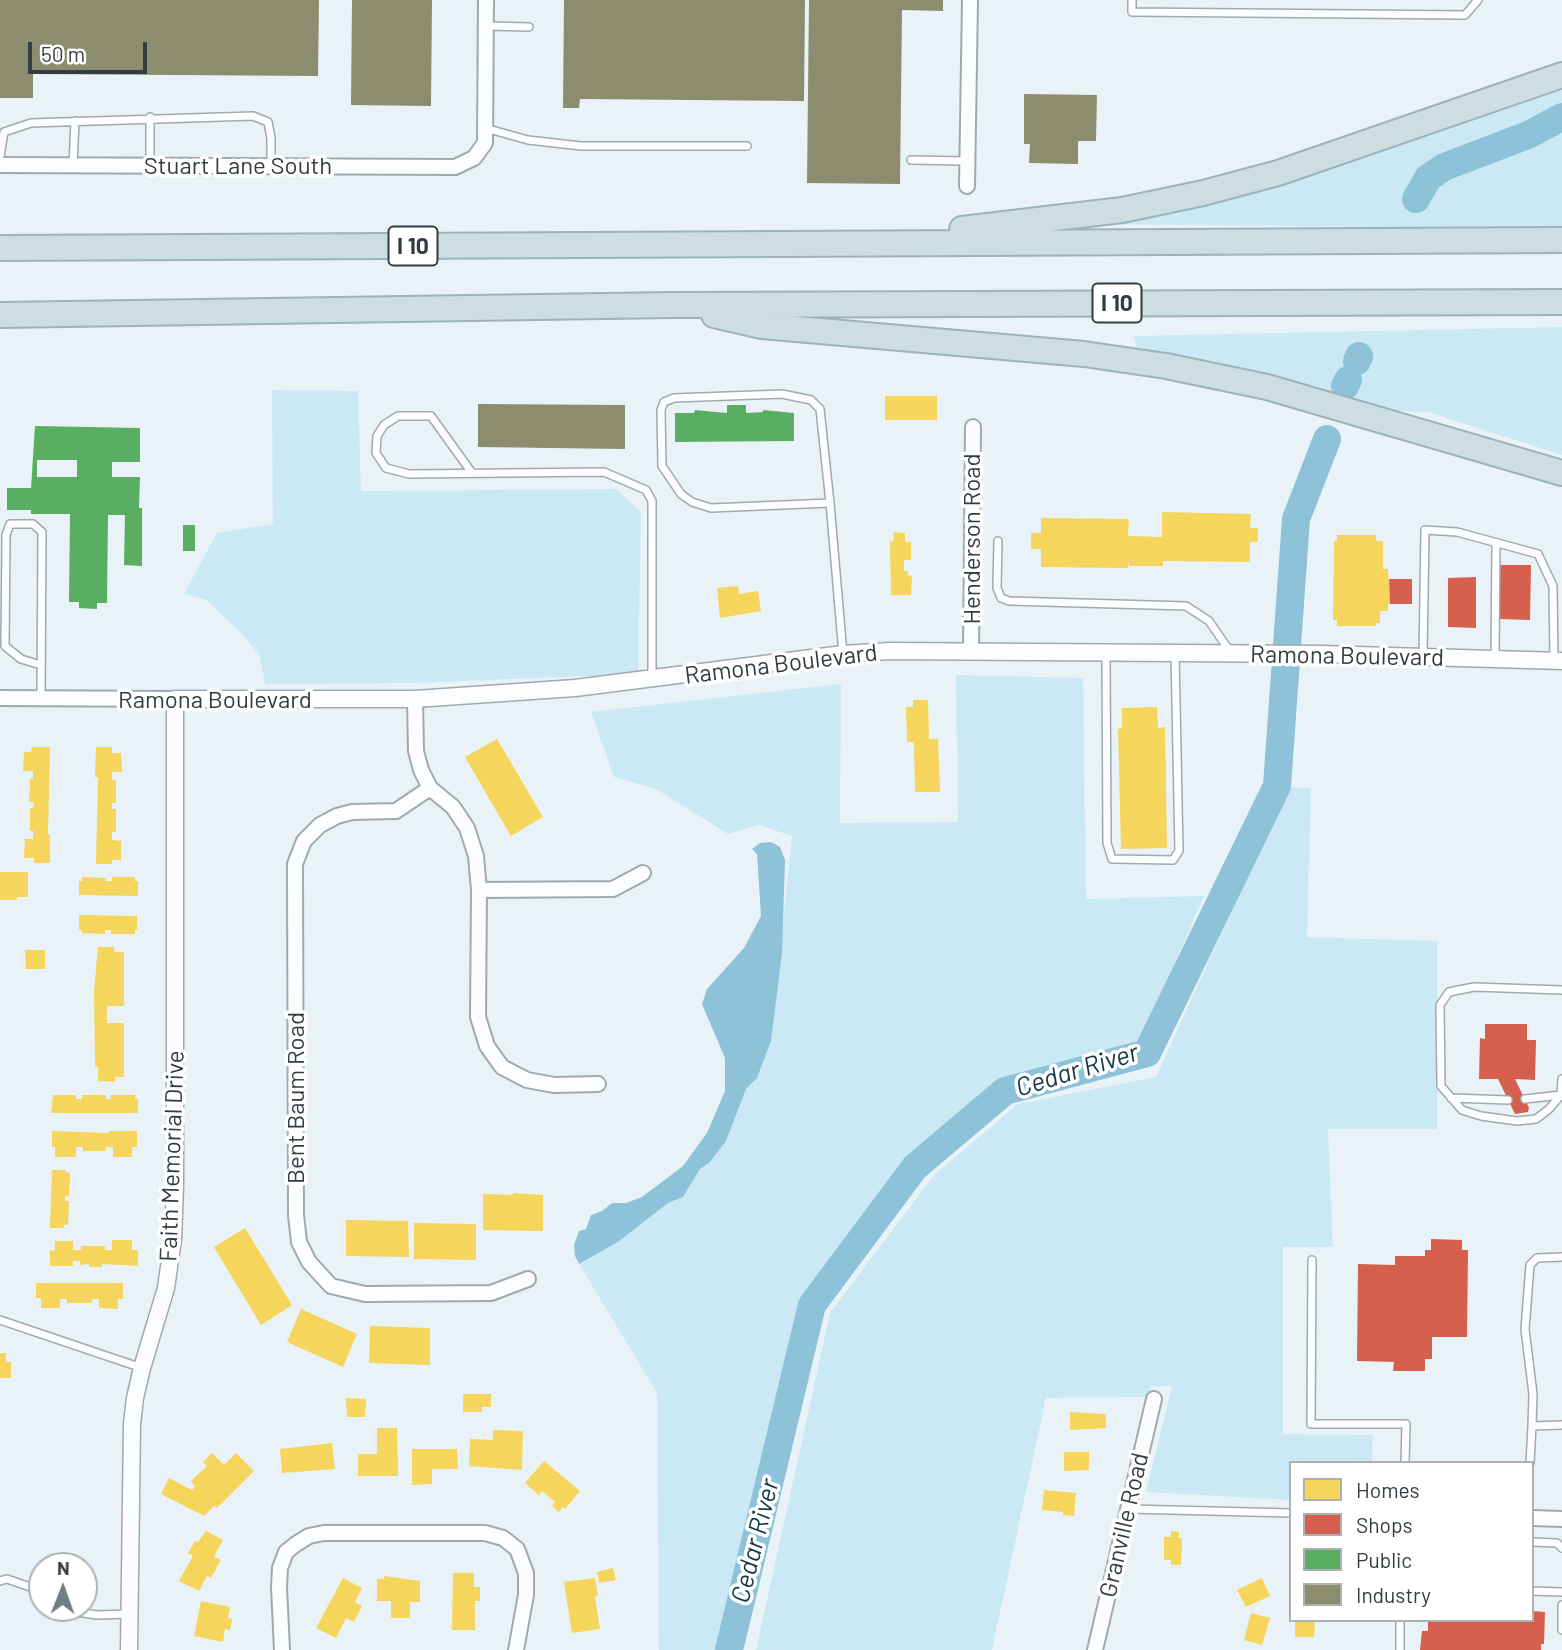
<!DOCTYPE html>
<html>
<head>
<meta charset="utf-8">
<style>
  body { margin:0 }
  #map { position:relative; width:1562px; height:1650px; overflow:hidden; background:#e9f3f7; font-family:Barlow,sans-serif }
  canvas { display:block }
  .legend { position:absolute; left:1289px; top:1461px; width:245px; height:161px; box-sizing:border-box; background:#fff; border:2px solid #adb1b3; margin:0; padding:9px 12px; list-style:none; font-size:21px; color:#333c40 }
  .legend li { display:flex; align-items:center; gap:14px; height:35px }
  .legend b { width:35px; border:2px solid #adb1b3 }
  .north { position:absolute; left:28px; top:1552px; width:70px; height:70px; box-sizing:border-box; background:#fff; border:2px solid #adb1b3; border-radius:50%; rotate:1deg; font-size:19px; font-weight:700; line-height:28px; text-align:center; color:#333c40 }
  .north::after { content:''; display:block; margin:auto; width:24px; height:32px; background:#737c80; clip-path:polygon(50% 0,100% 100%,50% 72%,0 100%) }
  .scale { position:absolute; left:28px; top:42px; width:119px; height:32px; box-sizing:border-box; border:4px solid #333c40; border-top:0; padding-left:9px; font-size:21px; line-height:24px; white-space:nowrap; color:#333c40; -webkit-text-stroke:5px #fff; paint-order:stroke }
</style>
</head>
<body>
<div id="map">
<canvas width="1562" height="1650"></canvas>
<ul class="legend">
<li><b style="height:19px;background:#f6d55c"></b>Homes</li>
<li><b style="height:19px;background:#d6604d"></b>Shops</li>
<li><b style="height:19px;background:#5aae61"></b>Public</li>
<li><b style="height:19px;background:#8c8c6e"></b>Industry</li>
</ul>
<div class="north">N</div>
<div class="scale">50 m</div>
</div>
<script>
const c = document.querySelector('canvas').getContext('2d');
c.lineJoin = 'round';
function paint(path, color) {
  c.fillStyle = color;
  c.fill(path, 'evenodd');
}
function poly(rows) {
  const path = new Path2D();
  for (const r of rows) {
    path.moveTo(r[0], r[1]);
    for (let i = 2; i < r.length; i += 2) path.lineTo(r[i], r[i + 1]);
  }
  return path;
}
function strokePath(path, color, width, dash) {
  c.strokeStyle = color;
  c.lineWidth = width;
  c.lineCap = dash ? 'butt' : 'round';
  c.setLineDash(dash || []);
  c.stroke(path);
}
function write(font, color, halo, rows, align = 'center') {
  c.font = font + ' Barlow,sans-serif';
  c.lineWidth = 7;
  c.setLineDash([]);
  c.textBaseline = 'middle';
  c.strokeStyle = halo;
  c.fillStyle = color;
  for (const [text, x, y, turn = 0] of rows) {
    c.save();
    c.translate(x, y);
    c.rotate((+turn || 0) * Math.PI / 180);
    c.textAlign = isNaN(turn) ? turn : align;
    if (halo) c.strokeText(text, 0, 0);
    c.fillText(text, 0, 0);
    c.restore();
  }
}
paint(poly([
  [1562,87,1562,229,1096,224],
  [1562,327,1562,455,1428,412,1366,410,1210,365,1137,349,1134,336],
  [272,390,358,391,361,491,616,489,641,512,638,674,410,683,265,684,260,656,241,633,206,600,184,594,217,533,273,524],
  [956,675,1083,678,1086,899,1204,896,1141,1043,1002,1083,910,1160,801,1302,720,1650,659,1650,657,1393,579,1264,618,1242,668,1203,683,1197,700,1169,710,1162,726,1141,746,1089,757,1078,771,1041,792,836,759,825,728,834,656,789,614,777,591,712,841,684,840,823,958,822],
  [1288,787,1311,788,1307,937,1437,941,1437,1129,1328,1129,1333,1247,1283,1247,1283,1434,1373,1435,1372,1463,1291,1463,1291,1500,1146,1492,1172,1386,1151,1386,1147,1397,1046,1398,992,1650,756,1650,830,1313,934,1175,1018,1104,1156,1077]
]), '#cbe9f5');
paint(poly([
  [771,842,780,847,785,860,782,953,771,1041,757,1078,746,1089,726,1141,710,1162,700,1169,683,1197,668,1203,618,1242,579,1264,575,1256,574,1245,579,1231,586,1229,591,1215,602,1211,612,1203,626,1203,642,1197,683,1166,707,1133,725,1091,725,1058,702,1004,707,989,744,948,761,916,757,854,752,849,760,843]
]), '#8dc2d8');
paint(poly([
  [885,396,937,396,937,420,885,420],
  [1162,512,1251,514,1250,528,1258,528,1258,542,1250,542,1250,562,1163,561,1163,566,1129,566,1128,560,1128,568,1041,567,1041,549,1031,549,1031,533,1041,533,1041,518,1129,519,1128,536,1162,537],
  [894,532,905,533,905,542,911,542,911,560,904,560,904,571,908,571,908,575,912,576,911,595,891,595,890,541,893,542],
  [1337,535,1376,535,1376,541,1383,541,1383,569,1388,569,1390,604,1388,604,1388,611,1380,611,1380,623,1376,623,1376,626,1337,626,1337,620,1333,620,1334,541,1337,541],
  [738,586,739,594,758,591,761,611,720,618,717,588],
  [913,700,928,700,929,739,938,739,940,792,915,792,914,742,907,742,906,707,913,707],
  [1157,707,1158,728,1165,727,1167,848,1121,849,1118,729,1122,728,1122,708],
  [497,739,543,817,511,836,465,757],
  [32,747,50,747,48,834,50,834,50,863,34,863,34,858,24,858,25,839,33,839,33,831,30,831,30,808,33,808,34,802,29,802,30,779,33,779,33,771,23,771,24,752,31,752],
  [96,747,112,747,112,753,121,753,122,772,112,772,112,780,116,780,116,803,112,803,112,809,116,809,116,832,112,832,112,840,121,841,121,860,112,860,112,864,96,864,98,777,95,777],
  [0,872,28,872,28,897,17,897,17,900,0,900],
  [82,877,106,878,106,881,112,881,112,877,135,877,135,881,138,881,138,896,79,895,79,881,82,881],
  [79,915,137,916,137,930,135,930,135,934,111,934,111,930,105,930,105,934,82,933,82,930,79,930],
  [98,947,114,947,114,952,124,952,124,1006,107,1006,107,1023,124,1023,124,1077,115,1077,115,1082,98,1081,98,1067,95,1067,94,991],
  [25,950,45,950,45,969,26,969],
  [53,1095,76,1095,76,1099,82,1099,82,1095,106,1095,106,1099,111,1099,111,1095,135,1095,135,1099,138,1099,138,1113,51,1113],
  [52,1131,109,1133,109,1131,137,1131,137,1147,132,1147,132,1157,113,1157,113,1147,106,1147,105,1151,83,1151,83,1147,76,1147,76,1157,55,1157,55,1147,52,1147],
  [52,1170,66,1170,66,1172,70,1173,69,1196,65,1196,65,1201,69,1201,68,1225,64,1225,64,1228,50,1228],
  [513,1193,543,1195,543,1231,483,1230,483,1194,513,1195],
  [346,1220,408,1221,409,1257,346,1256],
  [414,1223,476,1224,476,1260,414,1259],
  [245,1228,292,1305,261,1325,214,1247],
  [112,1240,132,1240,132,1250,138,1250,138,1266,102,1264,102,1267,89,1267,89,1264,80,1265,80,1261,73,1261,73,1266,50,1266,50,1250,55,1251,55,1241,73,1241,73,1250,81,1250,81,1246,105,1246,105,1250,112,1250],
  [36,1283,123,1283,123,1299,118,1299,118,1309,99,1308,99,1299,92,1299,92,1303,67,1303,67,1299,60,1299,60,1308,41,1308,41,1298,36,1298],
  [301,1309,357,1334,343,1367,287,1342],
  [370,1326,430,1328,430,1365,369,1363],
  [0,1353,6,1353,6,1362,11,1362,11,1378,0,1378],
  [463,1394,491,1394,491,1407,482,1407,482,1412,463,1412],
  [346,1398,366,1399,365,1417,347,1417],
  [1070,1412,1106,1414,1106,1428,1070,1430],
  [377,1428,397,1428,398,1476,358,1476,358,1454,377,1454],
  [493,1430,523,1431,522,1470,469,1466,470,1439,493,1440],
  [332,1443,335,1469,282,1473,280,1449],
  [412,1449,457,1449,458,1469,432,1469,432,1484,412,1485],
  [1064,1452,1089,1452,1089,1470,1064,1471],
  [212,1453,224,1465,236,1453,254,1471,217,1508,214,1506,204,1516,161,1494,169,1478,192,1490,195,1486,191,1481,207,1466,203,1462],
  [544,1461,580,1491,565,1509,563,1507,559,1512,552,1506,555,1502,542,1491,539,1495,525,1483],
  [1044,1490,1076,1493,1074,1516,1063,1515,1063,1512,1042,1510],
  [206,1531,223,1540,214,1557,221,1560,211,1578,207,1576,199,1591,179,1581,193,1556,188,1553,195,1541,198,1542],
  [1171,1531,1179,1532,1179,1538,1182,1538,1181,1565,1171,1565,1171,1560,1164,1560,1164,1537,1171,1537],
  [613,1568,616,1580,599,1583,597,1572],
  [453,1573,474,1573,474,1587,480,1587,480,1601,475,1601,475,1630,452,1630],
  [384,1576,420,1581,420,1602,410,1602,410,1618,391,1618,391,1601,377,1601,377,1579,384,1579],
  [343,1578,362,1588,355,1602,362,1606,354,1622,346,1618,336,1638,316,1628],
  [595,1578,598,1596,595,1597,600,1629,572,1633,564,1582],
  [1262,1578,1270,1596,1246,1607,1237,1590],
  [201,1601,230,1607,228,1618,232,1619,230,1630,225,1629,223,1642,194,1636],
  [1251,1613,1270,1618,1262,1645,1244,1640],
  [1295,1620,1315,1620,1314,1637,1295,1637]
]), '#f6d55c');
paint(poly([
  [1500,565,1531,565,1530,620,1499,619],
  [1476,577,1476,628,1448,627,1448,578],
  [1389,579,1412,579,1412,604,1390,604],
  [1485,1024,1527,1024,1527,1040,1536,1040,1535,1080,1515,1079,1529,1108,1528,1112,1515,1114,1498,1079,1479,1079,1480,1038,1485,1039],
  [1431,1239,1462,1240,1462,1250,1468,1250,1467,1337,1432,1337,1432,1359,1425,1359,1425,1371,1393,1371,1394,1362,1357,1361,1358,1264,1395,1265,1395,1256,1425,1256,1425,1250,1431,1250],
  [1532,1611,1545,1612,1544,1644,1541,1644,1541,1650,1420,1650,1422,1631,1428,1631,1428,1620,1532,1620]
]), '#d6604d');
paint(poly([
  [727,405,746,405,746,413,763,412,763,410,794,413,794,441,675,442,675,413,694,413,695,410,727,413],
  [35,426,140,428,140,462,112,462,112,477,140,477,139,508,142,508,142,566,124,565,125,515,108,515,107,603,97,603,97,609,79,608,79,602,69,602,70,514,31,514,31,510,7,510,7,488,31,488],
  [37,460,77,460,77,477,37,477],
  [183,525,195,525,195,551,183,551]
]), '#5aae61');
paint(poly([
  [0,0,319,0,318,76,33,74,33,98,0,98],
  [352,0,432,0,431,106,351,105],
  [564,0,805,0,804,101,580,99,579,108,563,108],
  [809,0,943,0,943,11,902,10,900,184,807,183],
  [1024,94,1097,95,1096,141,1078,141,1078,164,1029,163,1030,144,1024,144],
  [478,404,625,405,625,449,478,447]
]), '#8c8c6e');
strokePath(poly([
  [1416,199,1428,178,1444,167,1528,135,1562,117],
  [1357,361,1359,356],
  [1345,386,1348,380],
  [729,1650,812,1305,915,1167,1005,1091,1147,1053,1277,786,1296,519,1327,439]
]), '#8dc2d8', 28);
const service = poly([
  [1132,0,1132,12,1465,15,1478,0],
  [486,26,529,27],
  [485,128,528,140,581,146,747,146],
  [0,157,4,132,31,123,253,116,268,122,271,138,271,166],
  [911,160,967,161],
  [73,165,75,121],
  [150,166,150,117],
  [472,473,431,416,398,416,384,425,377,436,376,453,386,468,409,474,604,472,646,490,652,501,652,679],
  [830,503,711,508,692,502,681,494,662,466,661,410,664,402,674,398,782,394,811,400,820,409,830,503,843,654],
  [998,541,997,588,1001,598,1009,601,1186,606,1209,621,1231,653],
  [1106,654,1107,843,1112,859,1173,860,1179,851,1175,654],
  [1423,657,1425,530,1457,532,1538,554,1553,586,1554,660],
  [1495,658,1496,543],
  [41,665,21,659,5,646,6,535,10,524,33,524,42,532,41,698],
  [1562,990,1474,987,1449,992,1440,1005,1441,1086,1462,1110,1481,1116,1517,1121,1536,1119,1549,1109,1561,1095,1562,1079],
  [1451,1098,1508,1100],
  [1525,1099,1561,1095],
  [1562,1257,1537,1258,1530,1265,1525,1329,1533,1394,1532,1426,1562,1425],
  [1312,1260,1311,1424,1406,1424,1405,1463],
  [0,1320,142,1368],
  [1530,1463,1532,1426],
  [1129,1509,1291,1513],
  [1532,1542,1557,1543,1562,1548],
  [0,1581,7,1579,42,1591],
  [1532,1591,1562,1592],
  [1562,1605,1562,1630],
  [66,1608,69,1611,97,1615,129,1614],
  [1400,1650,1400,1620]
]);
const minor = poly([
  [0,165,455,167,474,158,485,143,486,0],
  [967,186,970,0],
  [971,651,973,427],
  [0,698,175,699],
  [415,699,416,751,421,770,430,788,453,807,467,828,476,856,479,890,478,1017,487,1046,502,1067,527,1080,554,1085,598,1084],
  [430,788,396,811,352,812,337,816,320,825,304,841,295,864,296,1215,299,1242,309,1262,331,1286,365,1294,491,1293,528,1279],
  [479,890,613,889,643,873],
  [1532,1518,1562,1519],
  [282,1650,279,1587,280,1568,286,1552,296,1544,309,1536,324,1533,485,1533,503,1538,517,1549,526,1573,526,1595,516,1650],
  [1095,1650,1154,1399]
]);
const tertiary = poly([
  [129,1650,132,1424,135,1398,142,1368,166,1288,173,1239,175,1186,175,699,415,699,575,688,843,654,890,651,1322,654,1562,661]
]);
const motorway = poly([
  [962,229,1122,210,1203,193,1278,173,1562,75],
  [0,248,1562,240],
  [0,315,672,305,1562,302],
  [714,315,762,326,1084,354,1166,366,1267,387,1562,473]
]);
strokePath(service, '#a1a9ad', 10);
strokePath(minor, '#a1a9ad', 18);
strokePath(tertiary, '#a1a9ad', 19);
strokePath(motorway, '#9db2ba', 28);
strokePath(service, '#fcfdfe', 7);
strokePath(minor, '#fcfdfe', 14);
strokePath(tertiary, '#fcfdfe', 16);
strokePath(motorway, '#cddee3', 24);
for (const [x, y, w] of [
  [413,246,49],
  [1117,303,49]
]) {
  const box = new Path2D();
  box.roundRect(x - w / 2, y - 19.5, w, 39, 5);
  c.fillStyle = '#fff';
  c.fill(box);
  strokePath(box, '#333c40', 2);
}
write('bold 23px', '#333c40', null, [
  ["I 10",413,246],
  ["I 10",1117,303]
]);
write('24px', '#333c40', '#fff', [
  ["Stuart Lane South",238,166],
  ["Henderson Road",972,539,-90],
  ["Ramona Boulevard",1347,656,1],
  ["Ramona Boulevard",781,664,-7],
  ["Ramona Boulevard",215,700],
  ["Bent Baum Road",296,1098,-90],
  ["Faith Memorial Drive",172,1156,-88],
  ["Granville Road",1124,1525,-77]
]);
write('italic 26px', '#163744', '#fff', [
  ["Cedar River",1077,1070,-17],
  ["Cedar River",755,1541,-76]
]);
</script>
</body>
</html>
